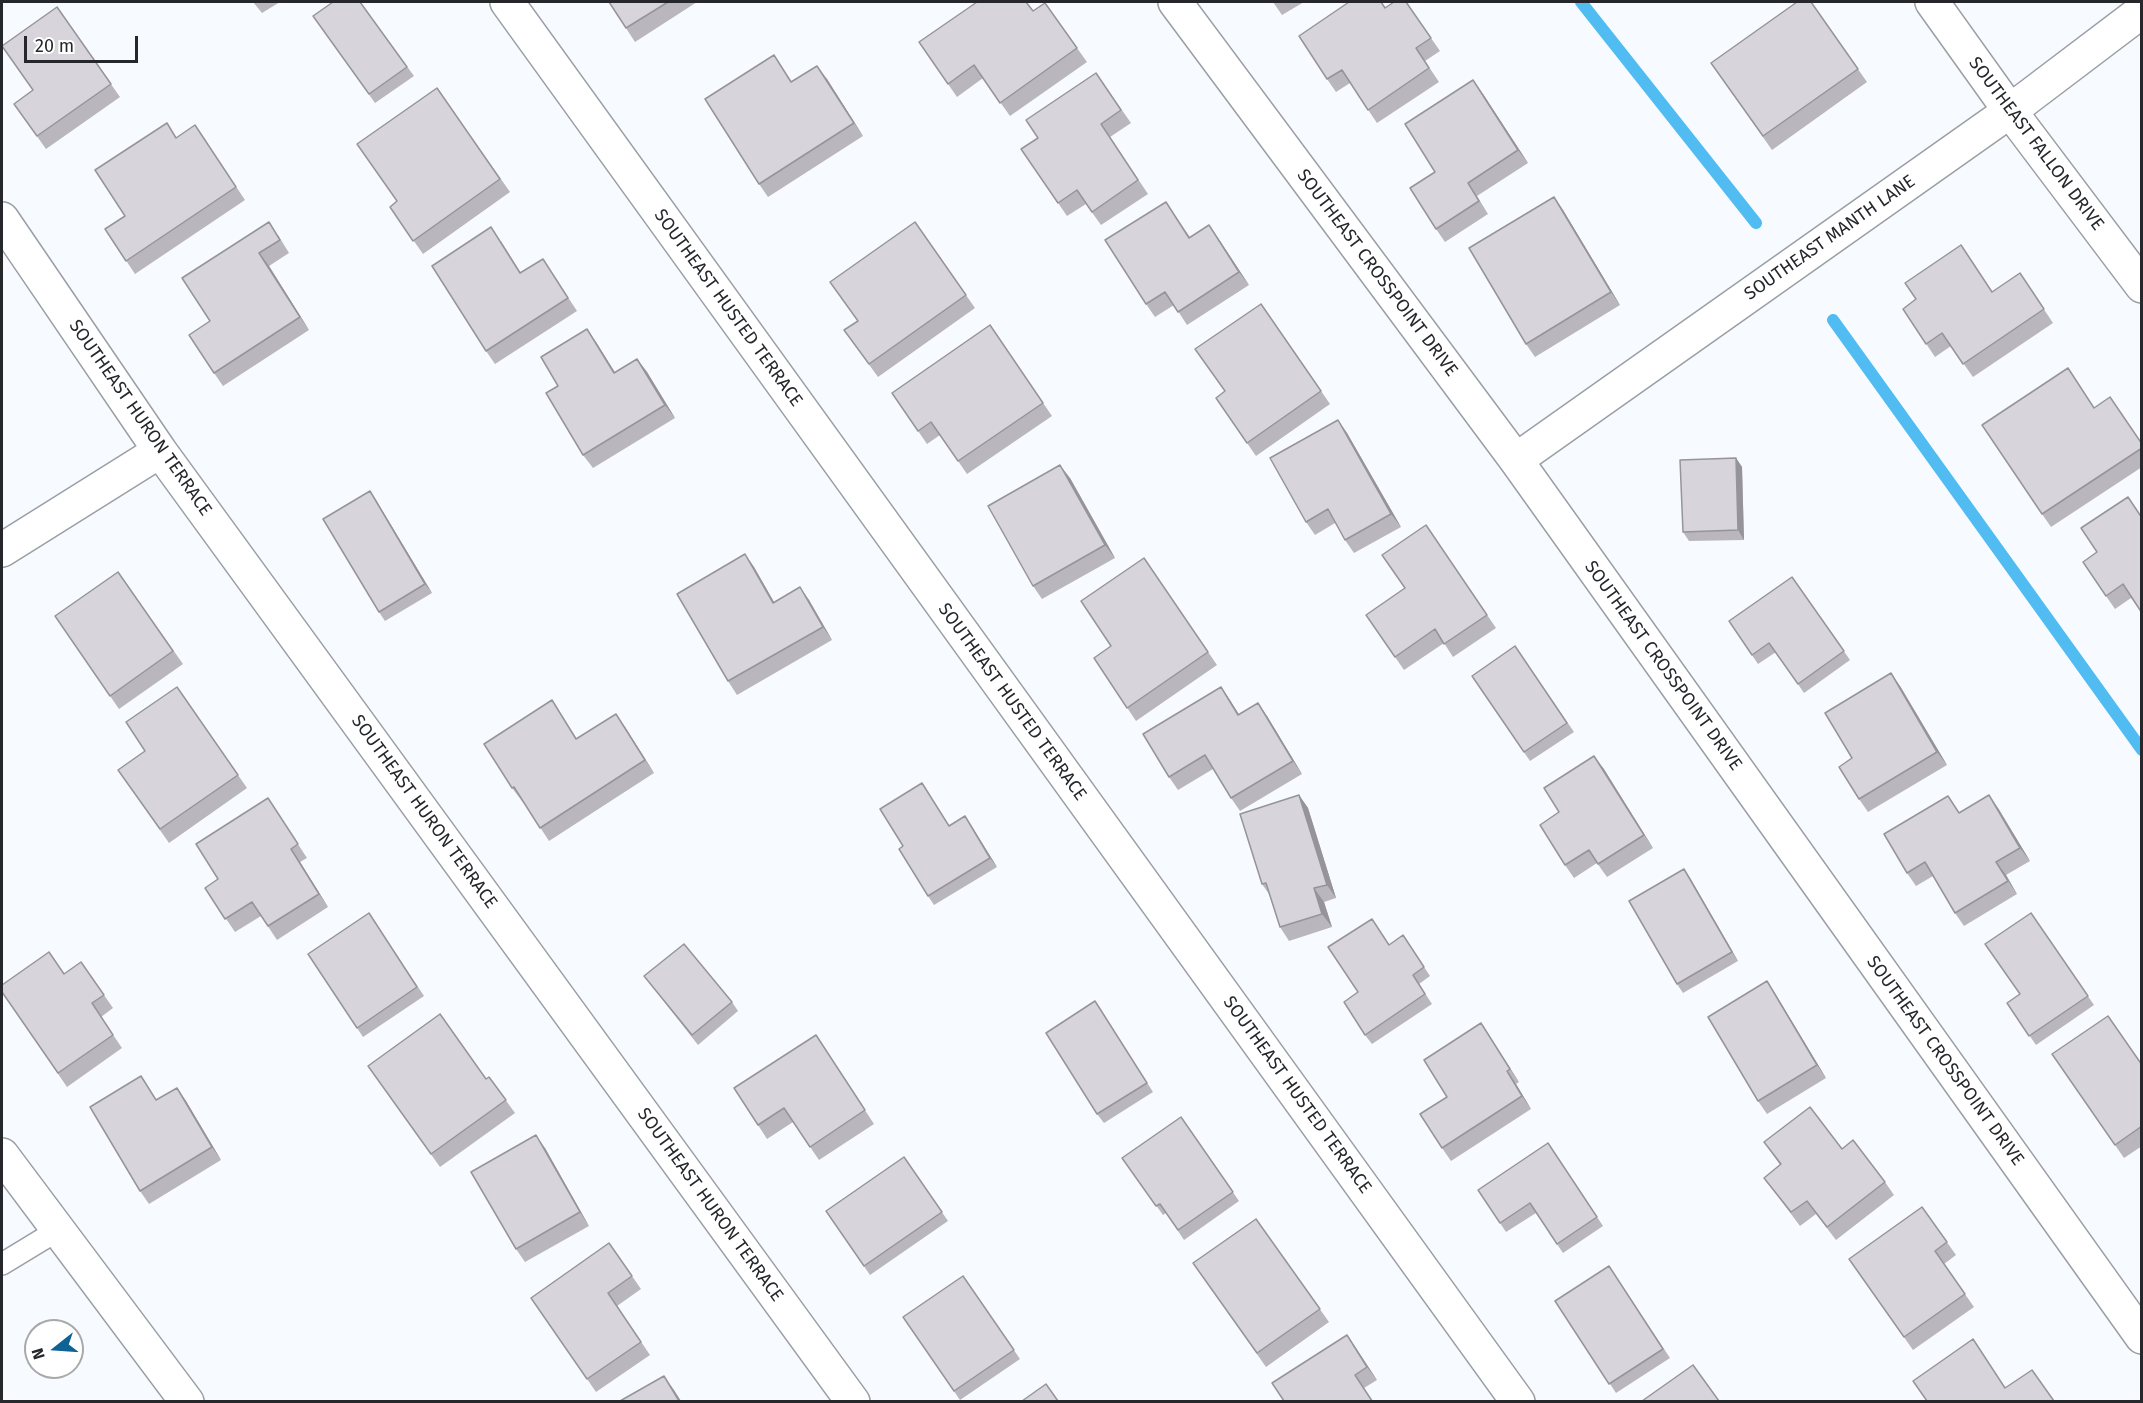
<!DOCTYPE html>
<html>
<head>
<meta charset="utf-8">
<style>
  body { margin:0 }
  #map { position:relative; width:2143px; height:1403px; overflow:hidden; background:#f7fbff; font-family:"Fira Sans",sans-serif }
  canvas { display:block }
  .frame { position:absolute; inset:0; border:3px solid #25272a; pointer-events:none }
  .north { position:absolute; left:24px; top:1319px; width:60px; height:60px; box-sizing:border-box; background:#fff; border:2px solid #a8a9aa; border-radius:50%; rotate:253deg; font-size:16px; font-weight:700; line-height:24px; text-align:center; color:#25272a }
  .north::after { content:''; display:block; margin:auto; width:21px; height:27px; background:#0f6294; clip-path:polygon(50% 0,100% 100%,50% 72%,0 100%) }
  .scale { position:absolute; left:24px; top:36px; width:114px; height:27px; box-sizing:border-box; border:3px solid #25272a; border-top:0; padding-left:8px; font-size:18px; line-height:21px; white-space:nowrap; color:#25272a; -webkit-text-stroke:4px #fff; paint-order:stroke }
</style>
</head>
<body>
<div id="map">
<canvas width="2143" height="1403"></canvas>
<div class="frame"></div>
<div class="north">N</div>
<div class="scale">20 m</div>
</div>
<script>
const c = document.querySelector('canvas').getContext('2d');
c.lineJoin = 'round';
function poly(rows) {
  const path = new Path2D();
  for (const r of rows) {
    path.moveTo(r[0], r[1]);
    for (let i = 2; i < r.length; i += 2) path.lineTo(r[i], r[i + 1]);
  }
  return path;
}
function strokePath(path, color, width, dash) {
  c.strokeStyle = color;
  c.lineWidth = width;
  c.lineCap = dash ? 'butt' : 'round';
  c.setLineDash(dash || []);
  c.stroke(path);
}
function paint(path, color) {
  c.fillStyle = color;
  c.fill(path, 'evenodd');
}
function write(font, color, halo, rows, align = 'center') {
  c.font = font + ' "Fira Sans",sans-serif';
  c.lineWidth = 6;
  c.setLineDash([]);
  c.textBaseline = 'middle';
  c.strokeStyle = halo;
  c.fillStyle = color;
  for (const [text, x, y, turn = 0] of rows) {
    c.save();
    c.translate(x, y);
    c.rotate((+turn || 0) * Math.PI / 180);
    c.textAlign = isNaN(turn) ? turn : align;
    if (halo) c.strokeText(text, 0, 0);
    c.fillText(text, 0, 0);
    c.restore();
  }
}
strokePath(poly([
  [1581,2,1756,223],
  [1833,320,2142,750]
]), '#50bcf1', 12);
const lane = poly([
  [2,1264,58,1230]
]);
const street = poly([
  [507,2,1518,1402],
  [1175,2,1516,460,2142,1337],
  [1932,2,2010,111,2142,286],
  [2,219,160,451,853,1402],
  [1516,460,2010,111,2142,11],
  [2,550,160,451],
  [2,1155,187,1402]
]);
strokePath(lane, '#999fa5', 24);
strokePath(street, '#999fa5', 36);
strokePath(lane, '#fff', 21);
strokePath(street, '#fff', 33);
paint(poly([
  [253,2,280,2,262,13],
  [360,2,414,76,375,103,313,16],
  [609,2,697,2,635,42],
  [1273,2,1304,2,1282,15],
  [1349,2,1381,2,1385,7,1406,2,1440,51,1425,61,1439,82,1377,123,1350,83,1336,92,1327,79],
  [1811,2,1867,82,1772,150,1711,63],
  [1045,3,1087,62,1010,116,983,78,957,97,919,42,1033,11],
  [57,7,120,97,46,149,14,104,33,90],
  [774,55,792,82,827,79,863,136,768,197,759,184],
  [1096,73,1131,123,1110,137,1148,194,1101,225,1086,204,1067,216,1021,149,1038,138],
  [437,88,510,192,423,254,390,207,397,201],
  [1483,94,1528,163,1477,196,1488,214,1445,242,1436,229,1435,172],
  [195,125,245,200,135,274,105,229,125,216,177,137],
  [1554,197,1563,210,1620,305,1535,357,1526,344],
  [1166,202,1190,237,1218,238,1249,285,1187,325,1174,305,1155,317,1146,304],
  [915,222,975,308,878,377,844,330,858,321],
  [278,235,289,253,269,266,309,330,223,386,214,373,210,321,182,278],
  [501,241,521,273,543,259,577,311,495,364,486,351],
  [2020,273,2053,323,1973,377,1951,346,1935,357,1903,309,1993,292],
  [1261,304,1330,404,1256,456,1216,398,1225,391],
  [990,325,1052,416,967,474,940,435,927,444,892,393],
  [596,342,615,372,637,359,647,372,675,418,593,468,583,455,558,386],
  [2095,407,2142,443,2142,467,2051,527,2042,514],
  [1338,420,1347,433,1401,527,1354,553,1345,540,1335,523,1315,535,1306,522],
  [1736,458,1742,467,1744,540,1689,541,1683,532],
  [1070,478,1115,558,1042,599,1033,586],
  [370,491,432,593,385,621,379,612],
  [2128,497,2142,517,2142,613,2131,598,2115,609,2106,596,2097,552],
  [1426,525,1496,628,1453,657,1444,643,1404,670,1366,615,1405,588],
  [745,554,754,567,774,602,800,587,809,600,832,640,737,695,728,681],
  [1144,558,1217,665,1136,721,1094,658,1111,646],
  [118,572,183,664,119,709,55,616],
  [1792,577,1850,660,1804,693,1776,652,1758,664,1729,621],
  [1515,646,1574,732,1530,761,1472,676],
  [1900,686,1947,765,1868,812,1859,799,1852,758],
  [177,687,247,788,169,843,118,770,145,751],
  [1221,687,1239,714,1267,716,1302,774,1240,811,1231,798,1213,769,1178,790,1169,777],
  [561,714,577,739,625,727,654,773,549,841,523,801,522,801,512,788],
  [1594,756,1653,848,1607,877,1597,863,1574,878,1565,865,1559,812],
  [922,783,949,826,965,816,997,867,934,905,928,896,903,846],
  [1299,795,1308,808,1336,898,1324,902,1332,927,1289,941,1280,927,1269,894,1262,884],
  [268,798,307,858,300,862,328,907,277,940,261,916,235,932,205,888,218,879],
  [1998,808,2030,861,2006,875,2017,894,1964,926,1955,913,1933,876,1916,886,1907,873,1960,812],
  [1684,869,1690,878,1738,961,1683,993,1677,984],
  [369,913,424,996,363,1037,308,954],
  [2031,913,2094,1005,2036,1045,2007,1003,2020,994],
  [1403,935,1430,976,1419,984,1432,1004,1372,1044,1365,1035,1358,992,1389,945],
  [81,962,113,1008,101,1017,122,1048,67,1087,2,992,64,974],
  [644,976,732,1002,738,1011,698,1045],
  [1767,981,1776,995,1826,1078,1767,1114,1758,1101],
  [1101,1010,1153,1092,1104,1123,1097,1114],
  [1481,1023,1519,1082,1516,1084,1531,1109,1451,1161,1442,1148,1447,1097],
  [816,1035,874,1124,819,1160,793,1122,767,1139,758,1125],
  [2052,1054,2142,1065,2142,1146,2124,1158],
  [368,1066,486,1079,489,1077,515,1113,440,1167],
  [141,1076,156,1100,177,1088,186,1101,221,1160,149,1204,140,1191],
  [1181,1117,1239,1201,1184,1240,1166,1213,1163,1215,1122,1158],
  [1764,1142,1842,1149,1885,1182,1894,1195,1836,1240,1816,1214,1800,1226,1764,1178,1780,1165],
  [1548,1143,1603,1226,1563,1253,1536,1213,1506,1232,1478,1190],
  [545,1148,589,1226,525,1262,516,1249],
  [904,1157,948,1221,870,1275,826,1211],
  [1922,1207,1956,1255,1944,1264,1974,1307,1913,1350,1849,1259],
  [1256,1219,1329,1322,1266,1367,1193,1263],
  [609,1243,641,1289,617,1306,650,1355,596,1392,531,1298],
  [1609,1266,1670,1358,1616,1393,1555,1301],
  [963,1276,1020,1359,960,1400,903,1317],
  [1347,1335,1377,1380,1364,1388,1373,1401,1284,1401]
]), '#b9b6bd');
paint(poly([
  [817,66,827,79,863,136,854,123],
  [1473,80,1483,94,1528,163,1518,150],
  [1554,197,1563,210,1620,305,1611,292],
  [1209,225,1218,238,1249,285,1239,272],
  [259,253,269,266,309,330,300,317],
  [587,329,596,342,623,386,614,373],
  [637,359,647,372,675,418,665,405],
  [1338,420,1347,433,1401,527,1391,514],
  [1736,458,1742,467,1744,540,1738,530],
  [1060,465,1070,478,1115,558,1105,545],
  [370,491,376,500,432,593,425,584],
  [745,554,754,567,782,616,773,603],
  [800,587,809,600,832,640,823,627],
  [1891,673,1900,686,1947,765,1937,752],
  [1221,687,1230,700,1247,728,1238,715],
  [1258,703,1267,716,1302,774,1293,761],
  [616,714,625,727,654,773,645,760],
  [1594,756,1604,769,1653,848,1644,835],
  [1299,795,1308,808,1336,898,1327,885],
  [1989,795,1998,808,2030,861,2020,848],
  [965,816,971,825,997,867,990,858],
  [291,849,300,862,328,907,319,894],
  [1996,862,2006,875,2017,894,2008,881],
  [1684,869,1690,878,1738,961,1732,952],
  [1314,888,1324,902,1332,927,1322,914],
  [1767,981,1776,995,1826,1078,1817,1065],
  [1481,1023,1490,1037,1519,1082,1510,1069],
  [1507,1071,1516,1084,1531,1109,1522,1096],
  [177,1088,186,1101,221,1160,212,1147],
  [536,1135,545,1148,589,1226,580,1212],
  [1347,1335,1356,1348,1377,1380,1367,1367],
  [664,1376,674,1390,681,1401,679,1401]
]), '#96949a');
const building = poly([
  [333,2,360,2,407,67,369,94,313,16,333,2],
  [609,2,668,2,626,28,609,2],
  [977,2,1026,2,1033,11,1045,3,1077,48,1000,103,974,65,948,84,919,42,977,2],
  [1349,2,1381,2,1385,8,1394,2,1406,2,1431,38,1416,48,1429,68,1368,110,1342,70,1327,79,1299,36,1349,2],
  [1797,2,1811,2,1858,69,1763,136,1711,63,1797,2],
  [57,7,111,84,37,136,14,104,33,90,2,46,57,7],
  [774,55,791,82,817,66,854,123,759,184,705,99,774,55],
  [1096,73,1121,110,1101,124,1138,180,1092,212,1077,190,1058,203,1021,149,1038,138,1026,120,1096,73],
  [1473,80,1518,150,1468,183,1479,201,1436,229,1410,188,1435,172,1405,124,1473,80],
  [437,88,500,179,413,241,390,207,397,201,357,144,437,88],
  [167,123,176,138,195,125,236,187,126,261,105,229,125,216,95,170,167,123],
  [1554,197,1611,292,1526,344,1469,248,1554,197],
  [1166,202,1189,238,1209,225,1239,272,1178,312,1165,292,1146,304,1105,240,1166,202],
  [269,222,280,240,259,253,300,317,214,373,189,335,210,321,182,278,269,222],
  [915,222,966,295,869,364,844,330,858,321,830,282,915,222],
  [491,227,520,273,543,259,568,298,486,351,432,266,491,227],
  [1961,245,1992,292,2020,273,2044,309,1963,364,1942,333,1926,344,1903,309,1916,299,1905,283,1961,245],
  [1261,304,1321,391,1247,443,1216,398,1225,391,1195,349,1261,304],
  [990,325,1043,403,958,461,931,422,918,431,892,393,990,325],
  [587,329,614,373,637,359,665,405,583,455,546,393,558,386,541,357,587,329],
  [2068,368,2094,408,2110,397,2142,444,2142,448,2042,514,1982,425,2068,368],
  [1338,420,1391,514,1345,540,1328,509,1306,522,1270,458,1338,420],
  [1736,458,1738,530,1683,532,1680,460,1736,458],
  [1060,465,1105,545,1033,586,988,506,1060,465],
  [370,491,425,584,379,612,323,519,370,491],
  [2128,497,2142,518,2142,613,2123,584,2106,596,2083,562,2097,552,2081,528,2128,497],
  [1426,525,1487,615,1444,644,1435,629,1395,657,1366,615,1405,588,1382,555,1426,525],
  [745,554,773,603,800,587,823,627,728,681,677,594,745,554],
  [1144,558,1208,652,1127,708,1094,658,1111,646,1081,601,1144,558],
  [118,572,173,651,110,696,55,616,118,572],
  [1792,577,1844,651,1798,684,1769,643,1752,655,1729,621,1792,577],
  [1515,646,1567,723,1524,752,1472,676,1515,646],
  [1891,673,1937,752,1859,799,1839,767,1852,758,1825,713,1891,673],
  [177,687,238,775,160,829,118,770,145,751,126,722,177,687],
  [1221,687,1238,715,1258,703,1293,761,1231,798,1205,755,1169,777,1143,734,1221,687],
  [552,700,576,739,616,714,645,760,540,828,514,787,512,788,484,744,552,700],
  [1594,756,1644,835,1598,864,1589,850,1565,865,1540,825,1559,812,1544,788,1594,756],
  [922,783,949,826,965,816,990,858,928,896,899,849,903,846,880,809,922,783],
  [1299,795,1327,885,1314,888,1322,914,1280,927,1266,883,1262,884,1240,814,1299,795],
  [1989,795,2020,848,1996,862,2008,881,1955,913,1925,862,1907,873,1884,834,1948,796,1959,813,1989,795],
  [268,798,298,844,291,849,319,894,268,926,252,902,225,919,205,888,218,879,196,844,268,798],
  [1684,869,1732,952,1677,984,1629,901,1684,869],
  [369,913,417,987,357,1028,308,954,369,913],
  [2031,913,2088,996,2029,1036,2007,1003,2020,994,1985,944,2031,913],
  [1372,919,1389,945,1403,935,1424,967,1413,975,1425,994,1365,1035,1344,1002,1358,992,1328,947,1372,919],
  [684,944,732,1002,692,1035,644,976,684,944],
  [49,952,64,974,81,962,104,995,92,1003,113,1035,58,1073,2,992,2,985,49,952],
  [1767,981,1817,1065,1758,1101,1708,1017,1767,981],
  [1095,1001,1147,1083,1097,1114,1046,1033,1095,1001],
  [440,1014,486,1079,489,1077,506,1100,431,1154,368,1066,440,1014],
  [2108,1016,2142,1065,2142,1126,2115,1145,2052,1054,2108,1016],
  [1481,1023,1510,1069,1507,1071,1522,1096,1442,1148,1420,1114,1447,1097,1424,1060,1481,1023],
  [816,1035,865,1110,810,1147,784,1108,758,1125,734,1088,816,1035],
  [141,1076,156,1100,177,1088,212,1147,140,1191,90,1107,141,1076],
  [1810,1107,1842,1149,1853,1140,1885,1182,1827,1227,1807,1201,1791,1212,1764,1178,1781,1164,1764,1142,1810,1107],
  [1181,1117,1233,1192,1178,1230,1160,1204,1156,1206,1122,1158,1181,1117],
  [536,1135,580,1212,516,1249,471,1172,536,1135],
  [1548,1143,1597,1217,1557,1244,1530,1203,1500,1223,1478,1190,1548,1143],
  [904,1157,942,1212,864,1266,826,1211,904,1157],
  [1922,1207,1947,1242,1935,1251,1965,1294,1904,1337,1849,1259,1922,1207],
  [1256,1219,1320,1309,1257,1353,1193,1263,1256,1219],
  [609,1243,632,1276,608,1293,641,1342,587,1379,531,1298,609,1243],
  [1609,1266,1663,1349,1609,1384,1555,1301,1609,1266],
  [963,1276,1014,1350,954,1391,903,1317,963,1276],
  [1347,1335,1367,1367,1355,1375,1372,1401,1284,1401,1272,1383,1347,1335],
  [1973,1339,2005,1388,2032,1370,2054,1401,1927,1401,1913,1381,1973,1339],
  [1693,1365,1719,1401,1642,1401,1693,1365],
  [664,1376,679,1401,620,1401,664,1376],
  [1046,1384,1058,1401,1022,1401,1046,1384]
]);
paint(building, '#d7d4dc');
strokePath(building, '#96949a', 1.5);
write('18px', '#25272a', '#fff', [
  ["SOUTHEAST FALLON DRIVE",2036,144,53],
  ["SOUTHEAST MANTH LANE",1830,238,-35],
  ["SOUTHEAST CROSSPOINT DRIVE",1377,273,53],
  ["SOUTHEAST HUSTED TERRACE",728,308,54],
  ["SOUTHEAST HURON TERRACE",140,418,55],
  ["SOUTHEAST CROSSPOINT DRIVE",1663,666,54],
  ["SOUTHEAST HUSTED TERRACE",1012,702,54],
  ["SOUTHEAST HURON TERRACE",424,812,54],
  ["SOUTHEAST CROSSPOINT DRIVE",1945,1061,54],
  ["SOUTHEAST HUSTED TERRACE",1297,1095,54],
  ["SOUTHEAST HURON TERRACE",710,1205,54]
]);
</script>
</body>
</html>
